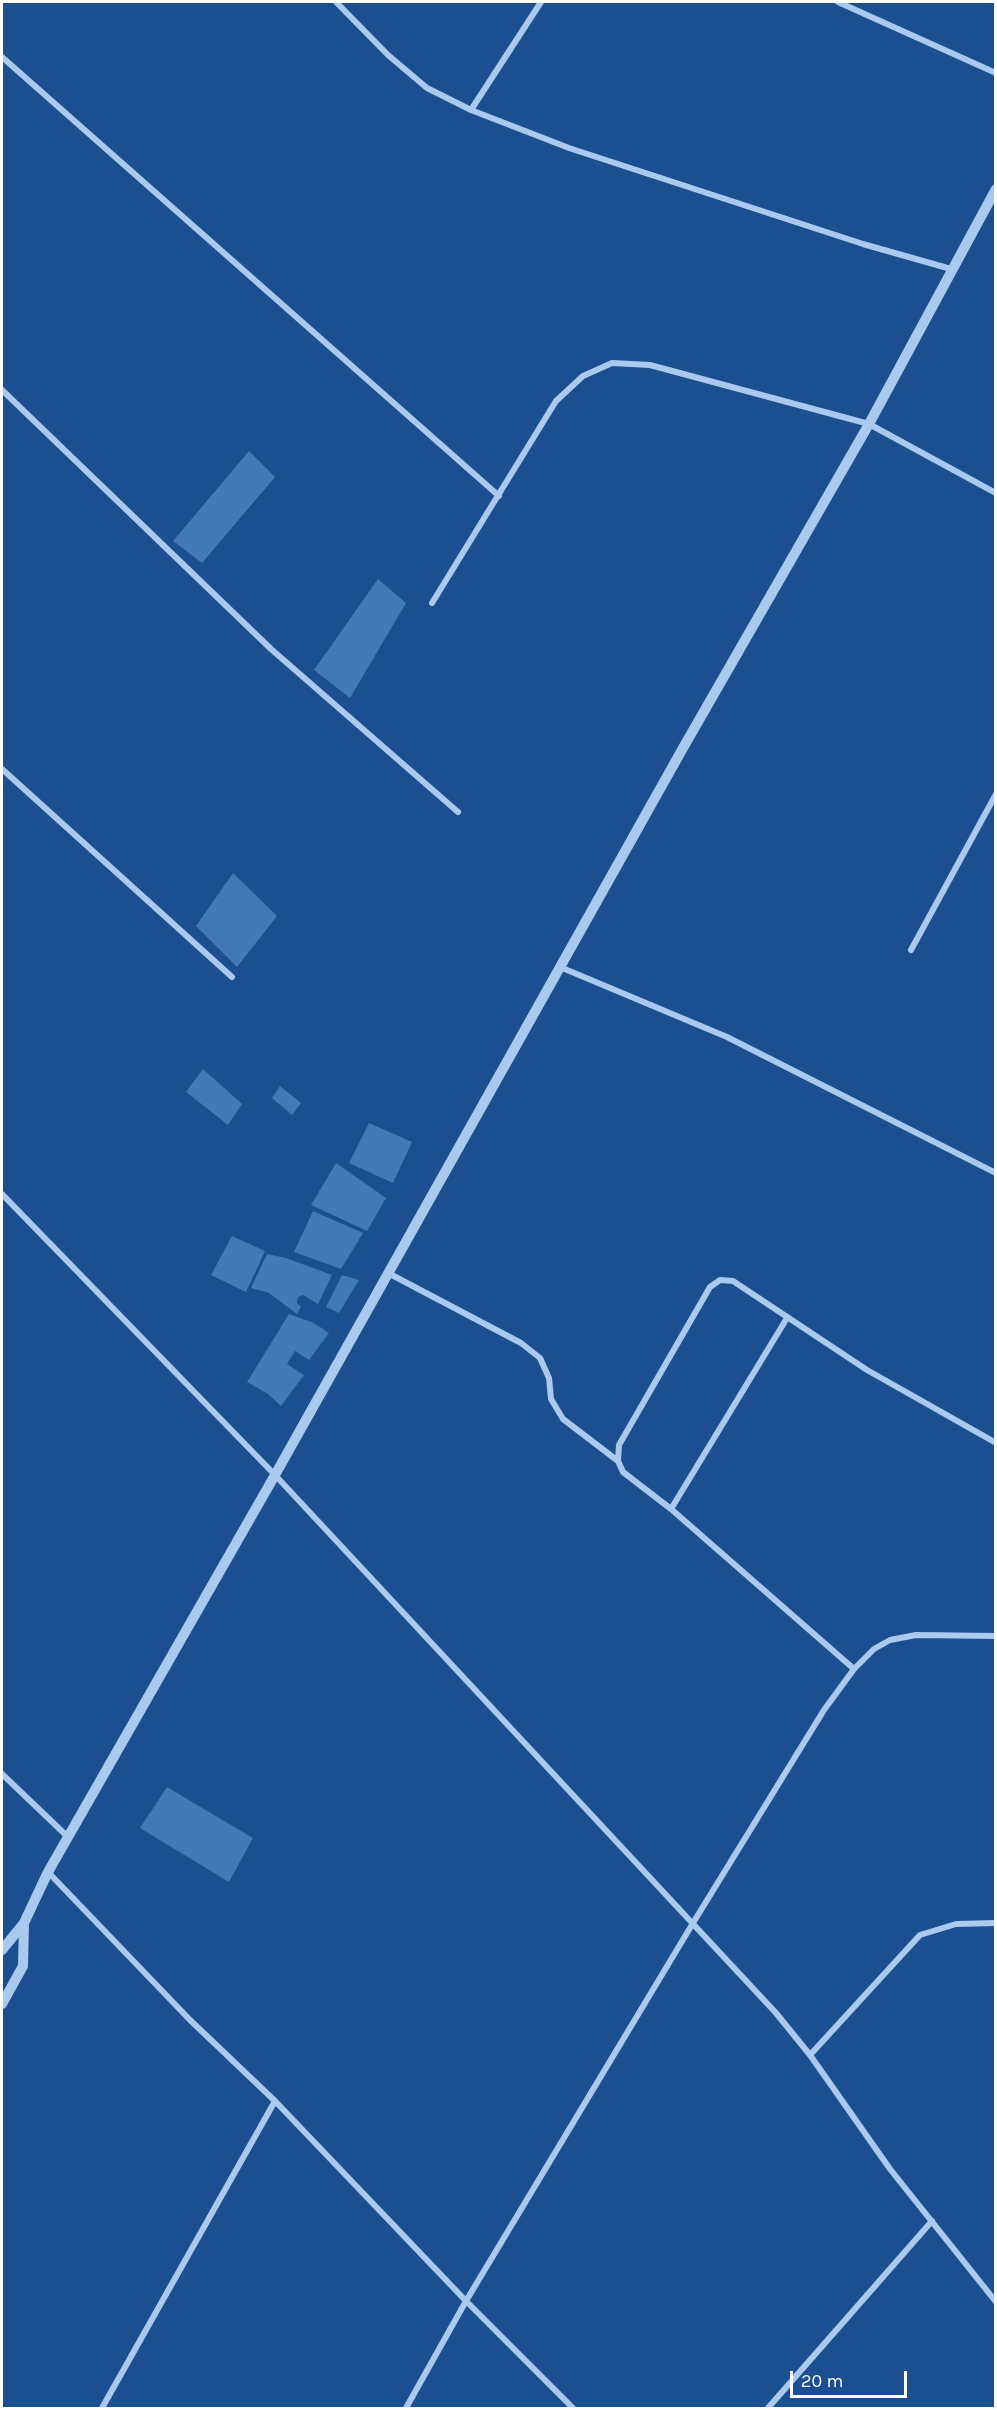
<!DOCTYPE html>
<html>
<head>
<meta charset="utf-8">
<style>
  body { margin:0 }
  #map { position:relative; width:997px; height:2410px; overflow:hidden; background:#1b4f8f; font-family:Karla,sans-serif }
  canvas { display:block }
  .frame { position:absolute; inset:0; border:3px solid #fff; pointer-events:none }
  .scale { position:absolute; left:790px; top:2371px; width:117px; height:27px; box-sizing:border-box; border:3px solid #fff; border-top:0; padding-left:8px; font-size:18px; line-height:21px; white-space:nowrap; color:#fff; -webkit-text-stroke:4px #1b4f8f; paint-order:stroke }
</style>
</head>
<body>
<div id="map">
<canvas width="997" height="2410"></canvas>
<div class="frame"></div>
<div class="scale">20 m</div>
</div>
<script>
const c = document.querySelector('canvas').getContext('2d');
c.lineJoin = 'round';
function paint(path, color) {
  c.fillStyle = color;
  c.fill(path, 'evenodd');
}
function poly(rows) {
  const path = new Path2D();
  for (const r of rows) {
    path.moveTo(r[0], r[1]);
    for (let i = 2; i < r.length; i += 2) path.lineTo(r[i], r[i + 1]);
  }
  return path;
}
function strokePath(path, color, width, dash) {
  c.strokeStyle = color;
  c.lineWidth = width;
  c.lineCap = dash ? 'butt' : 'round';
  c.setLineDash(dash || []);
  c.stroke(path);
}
paint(poly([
  [249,451,275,477,202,563,173,541],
  [378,579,406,603,350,698,314,670],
  [233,873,277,916,237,967,196,926],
  [203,1069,242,1104,228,1125,186,1092],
  [280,1086,301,1103,292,1115,272,1098],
  [369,1123,412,1142,393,1183,349,1163],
  [336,1163,386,1198,367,1231,311,1205],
  [313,1211,363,1233,341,1269,294,1252],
  [232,1236,265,1251,246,1292,211,1275],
  [267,1254,286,1258,332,1275,318,1304,303,1295,298,1297,297,1303,301,1307,297,1314,269,1293,251,1288],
  [342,1275,359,1280,339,1313,326,1307],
  [289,1314,314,1323,329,1333,309,1360,295,1351,287,1364,304,1375,281,1406,268,1394,247,1382],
  [167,1787,253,1838,229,1882,140,1828]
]), '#4478b7');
strokePath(poly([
  [336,2,388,55,427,88,471,110,569,148,863,244,951,269],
  [838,2,996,73],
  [2,57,499,496],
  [471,110,541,2],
  [2,390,271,649,458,812],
  [432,603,556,401,583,376,612,363,650,365,869,424,996,493],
  [2,769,232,977],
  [911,950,996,794],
  [560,967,727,1037,996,1173],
  [2,1194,275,1475,776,2013,810,2055,890,2169,996,2302],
  [388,1273,521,1343,540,1358,549,1378,551,1399,563,1419,618,1461],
  [671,1509,787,1318],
  [854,1669,671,1509,623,1472,618,1461,619,1445,710,1287,720,1280,733,1281,867,1370,996,1443],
  [2,1774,68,1837],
  [48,1872,190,2020,275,2101,466,2301,573,2408],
  [810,2055,920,1935,956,1924,996,1923],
  [102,2408,275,2101],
  [406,2408,466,2301,693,1923,824,1710,854,1669,874,1649,890,1640,916,1635,996,1636],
  [768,2408,932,2221]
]), '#a9c9ee', 6);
strokePath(poly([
  [2,1950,24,1923,48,1872,275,1475,683,748,869,424,996,189],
  [2,2004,23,1966,24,1923]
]), '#a9c9ee', 10);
</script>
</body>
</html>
